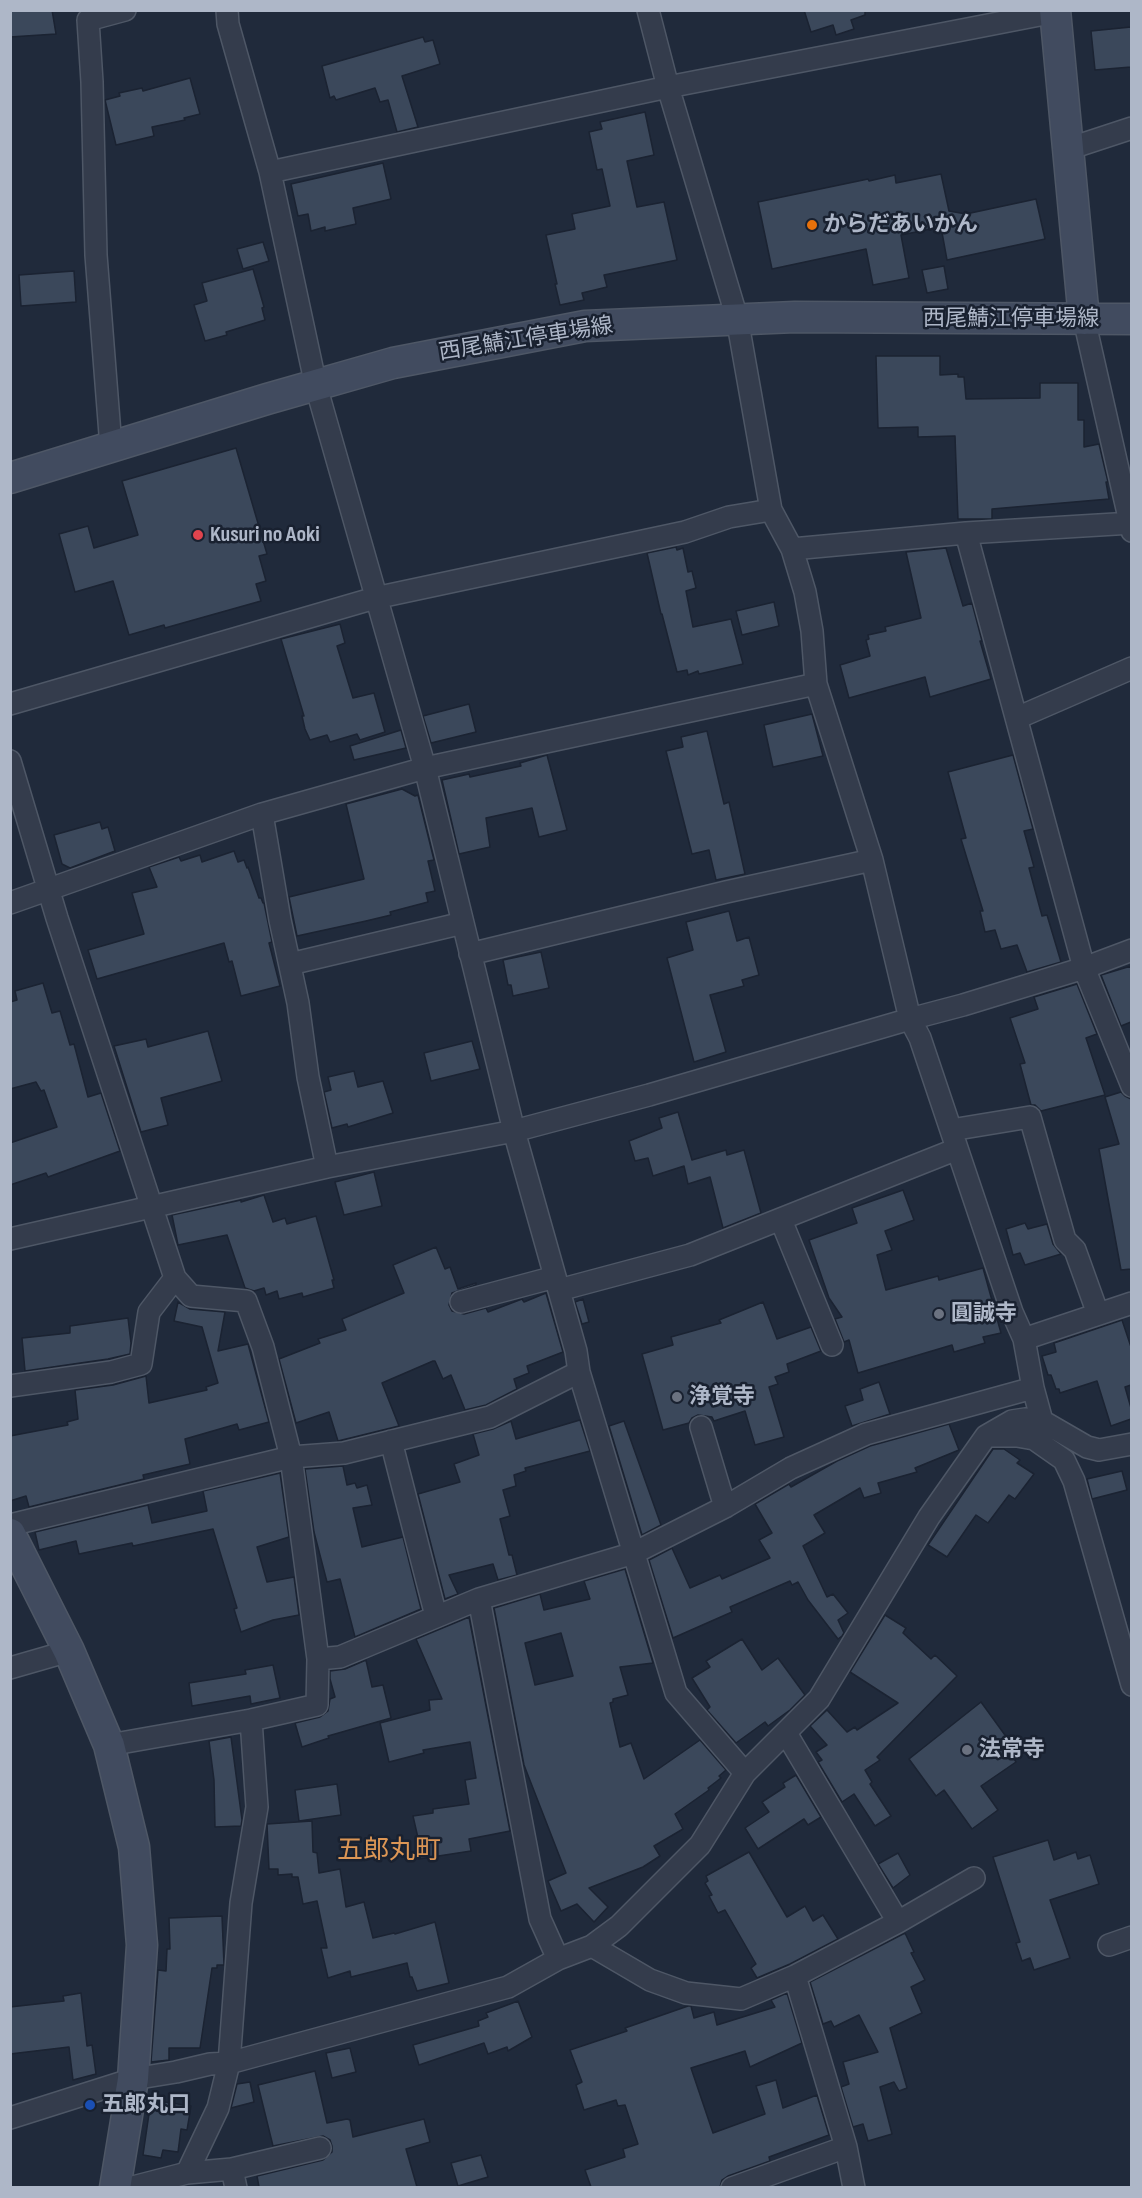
<!DOCTYPE html>
<html>
<head>
<meta charset="utf-8">
<style>
  body { margin:0 }
  #map { position:relative; width:1142px; height:2198px; overflow:hidden; background:#202a3b; font-family:"Sofia Sans Condensed",sans-serif }
  canvas { display:block }
  .frame { position:absolute; inset:0; border:12px solid #aeb7c8; pointer-events:none }
</style>
</head>
<body>
<div id="map">
<canvas width="1142" height="2198"></canvas>
<div class="frame"></div>
</div>
<script>
const c = document.querySelector('canvas').getContext('2d');
c.lineJoin = 'round';
function paint(path, color) {
  c.fillStyle = color;
  c.fill(path, 'evenodd');
}
function poly(rows) {
  const path = new Path2D();
  for (const r of rows) {
    path.moveTo(r[0], r[1]);
    for (let i = 2; i < r.length; i += 2) path.lineTo(r[i], r[i + 1]);
  }
  return path;
}
function strokePath(path, color, width, dash) {
  c.strokeStyle = color;
  c.lineWidth = width;
  c.lineCap = dash ? 'butt' : 'round';
  c.setLineDash(dash || []);
  c.stroke(path);
}
function write(font, color, halo, rows, align = 'center') {
  c.font = font + ' "Sofia Sans Condensed","Noto Sans JP",sans-serif';
  c.lineWidth = 5;
  c.setLineDash([]);
  c.textBaseline = 'middle';
  c.strokeStyle = halo;
  c.fillStyle = color;
  for (const [text, x, y, turn = 0] of rows) {
    c.save();
    c.translate(x, y);
    c.rotate((+turn || 0) * Math.PI / 180);
    c.textAlign = isNaN(turn) ? turn : align;
    if (halo) c.strokeText(text, 0, 0);
    c.fillText(text, 0, 0);
    c.restore();
  }
}
const building = poly([
  [10,10,52,10,56,34,10,37,10,10],
  [804,10,865,10,865,15,851,20,854,29,836,35,833,25,811,32,804,10],
  [1131,27,1131,67,1095,70,1091,31,1131,27],
  [423,37,425,42,433,40,440,64,402,76,418,127,397,132,388,100,380,102,375,88,336,100,334,96,330,98,322,66,423,37],
  [190,78,200,114,184,118,185,120,152,127,154,136,116,145,105,100,120,96,119,93,142,88,143,91,190,78],
  [645,112,654,155,627,161,637,207,664,202,677,260,604,275,607,287,582,293,584,300,560,305,555,284,557,284,546,235,575,229,572,214,610,206,602,169,597,170,589,132,602,129,600,122,645,112],
  [383,163,391,199,353,208,356,224,325,231,325,227,311,231,308,214,298,216,291,184,383,163],
  [941,174,949,211,966,214,1036,199,1045,239,947,260,941,227,901,235,909,278,873,285,866,249,772,269,758,202,868,179,869,181,895,175,896,183,941,174],
  [263,242,269,261,243,269,237,249,263,242],
  [944,266,948,289,927,293,922,270,944,266],
  [253,269,264,307,262,308,265,320,226,332,227,335,205,341,194,305,207,301,202,283,253,269],
  [74,271,76,302,21,306,19,275,74,271],
  [876,356,940,356,940,375,958,374,958,377,964,377,966,399,1040,398,1040,383,1078,383,1078,420,1084,420,1084,447,1099,444,1108,482,1106,482,1109,499,992,509,992,519,958,519,955,436,918,437,918,427,878,428,876,356],
  [236,448,267,554,259,556,266,581,256,584,261,601,165,628,164,625,129,635,113,581,75,592,59,534,88,526,94,548,138,535,122,481,236,448],
  [676,547,677,550,683,548,688,572,692,571,696,588,686,591,693,627,731,619,743,664,699,674,698,671,688,675,687,670,677,672,662,614,661,614,647,553,676,547],
  [946,548,963,606,972,603,982,641,980,641,991,679,930,697,925,677,849,698,840,665,870,656,866,640,869,639,868,635,886,631,885,627,921,618,906,552,946,548],
  [774,602,779,626,742,635,736,611,774,602],
  [340,624,345,643,337,646,353,698,374,693,385,732,360,740,357,734,330,742,327,735,310,740,305,729,302,716,304,716,281,639,340,624],
  [469,704,476,732,431,743,423,716,469,704],
  [812,714,823,756,773,767,764,725,812,714],
  [401,730,406,748,354,760,350,746,401,730],
  [707,731,724,804,729,802,745,874,716,880,709,850,692,854,666,751,683,747,681,737,707,731],
  [547,755,567,830,539,837,532,808,486,818,490,847,459,854,442,780,469,774,470,777,521,766,520,763,547,755],
  [1013,755,1033,829,1024,831,1034,867,1029,868,1042,916,1047,915,1061,962,1027,972,1017,945,1001,949,995,930,985,932,980,911,983,911,961,839,966,838,948,772,1013,755],
  [402,789,415,796,418,795,434,860,428,861,435,891,426,893,428,902,390,912,391,915,366,921,297,936,289,897,364,879,346,804,402,789],
  [100,822,102,829,108,827,115,851,70,868,62,864,54,835,100,822],
  [234,851,238,862,244,860,247,868,248,867,259,898,261,898,263,903,264,903,272,942,269,943,280,986,241,996,232,961,229,962,224,943,97,979,88,950,144,934,132,893,157,887,149,867,179,857,181,861,200,855,202,862,234,851],
  [729,911,737,941,749,937,759,975,742,980,744,986,710,995,726,1052,694,1062,667,958,693,950,686,922,729,911],
  [541,952,549,988,513,996,511,985,508,985,503,960,541,952],
  [1131,966,1131,1022,1121,1026,1101,975,1131,966],
  [43,983,52,1013,60,1011,70,1045,74,1044,88,1097,101,1093,120,1151,48,1177,46,1173,10,1185,10,1143,57,1127,44,1090,41,1091,36,1082,10,1089,10,1002,17,1000,15,991,43,983],
  [1077,984,1097,1034,1086,1038,1105,1095,1041,1111,1035,1105,1031,1105,1020,1064,1025,1063,1010,1018,1038,1009,1034,997,1077,984],
  [208,1031,222,1081,161,1098,168,1125,141,1132,114,1046,146,1039,148,1047,208,1031],
  [472,1041,480,1069,431,1081,424,1053,472,1041],
  [354,1071,358,1087,383,1081,393,1113,348,1127,347,1124,332,1128,324,1092,331,1090,328,1077,354,1071],
  [1121,1092,1125,1096,1131,1099,1131,1269,1121,1270,1099,1149,1119,1144,1105,1097,1121,1092],
  [678,1112,692,1160,726,1150,727,1155,744,1150,761,1213,723,1228,710,1177,688,1184,684,1166,653,1176,648,1158,635,1161,629,1141,662,1128,659,1118,678,1112],
  [374,1172,382,1206,344,1215,335,1182,374,1172],
  [903,1190,914,1220,885,1231,892,1250,877,1255,886,1290,938,1276,939,1280,983,1268,1001,1333,983,1337,985,1343,954,1352,952,1345,858,1373,849,1340,844,1342,835,1319,842,1317,829,1298,809,1240,857,1223,852,1208,903,1190],
  [264,1195,273,1222,285,1218,287,1224,316,1216,334,1280,332,1280,334,1288,303,1297,302,1293,279,1299,277,1291,266,1295,264,1288,254,1291,245,1288,227,1235,178,1245,172,1215,241,1200,241,1202,264,1195],
  [1025,1223,1028,1229,1047,1224,1053,1244,1061,1254,1025,1265,1020,1253,1013,1255,1006,1229,1025,1223],
  [436,1247,445,1269,450,1267,458,1289,476,1283,476,1285,452,1293,449,1305,452,1311,464,1314,486,1308,488,1312,522,1299,524,1302,546,1293,563,1352,527,1366,529,1373,514,1379,517,1389,486,1405,465,1410,451,1375,443,1379,435,1361,433,1361,382,1383,399,1426,338,1441,329,1412,296,1423,279,1359,320,1343,318,1339,346,1330,342,1319,404,1293,393,1265,436,1247],
  [583,1299,589,1322,582,1324,575,1302,583,1299],
  [178,1302,190,1309,225,1312,218,1351,248,1344,269,1422,239,1430,237,1424,185,1439,190,1464,143,1475,144,1479,29,1507,26,1496,10,1501,10,1436,68,1425,67,1422,78,1419,75,1390,113,1385,146,1376,149,1403,207,1390,206,1387,218,1383,202,1327,174,1321,178,1302],
  [763,1302,777,1339,811,1327,821,1351,787,1364,789,1372,775,1377,778,1384,769,1387,784,1437,755,1445,745,1411,714,1421,712,1417,698,1415,692,1418,689,1423,663,1430,642,1354,673,1345,671,1337,721,1323,719,1320,763,1302],
  [128,1318,131,1343,130,1354,108,1359,25,1371,22,1338,70,1333,70,1326,128,1318],
  [1122,1320,1131,1347,1131,1385,1125,1387,1131,1408,1131,1419,1111,1426,1097,1381,1060,1393,1059,1389,1056,1389,1051,1375,1048,1375,1042,1356,1056,1352,1054,1343,1122,1320],
  [879,1382,890,1414,852,1426,845,1406,863,1400,860,1389,879,1382],
  [580,1420,590,1451,525,1468,526,1471,514,1475,516,1486,503,1490,510,1516,500,1519,509,1555,512,1555,517,1575,498,1580,493,1564,449,1575,458,1594,445,1599,418,1494,460,1482,454,1464,479,1455,473,1434,493,1429,511,1421,516,1439,580,1420],
  [624,1421,661,1525,642,1535,609,1426,624,1421],
  [949,1424,959,1450,915,1468,917,1472,878,1483,881,1493,864,1498,860,1488,814,1515,825,1533,803,1546,827,1597,833,1594,848,1613,838,1620,844,1633,842,1636,838,1639,808,1600,798,1582,792,1585,790,1581,730,1607,732,1612,673,1638,649,1560,672,1548,690,1588,720,1575,722,1579,770,1558,759,1540,772,1533,755,1504,789,1484,791,1487,837,1461,870,1446,949,1424],
  [993,1449,1004,1449,1020,1460,1017,1463,1034,1474,1015,1499,1009,1495,988,1523,976,1515,947,1557,928,1545,993,1449],
  [343,1466,347,1485,355,1483,357,1488,367,1485,372,1505,353,1508,362,1547,403,1537,421,1609,355,1637,340,1579,327,1582,314,1532,305,1469,343,1466],
  [1122,1471,1127,1490,1092,1499,1087,1479,1122,1471],
  [280,1473,289,1537,257,1547,267,1582,294,1577,299,1615,273,1620,241,1632,234,1609,237,1608,213,1529,133,1546,132,1543,79,1554,76,1541,39,1550,35,1532,148,1505,152,1523,207,1511,203,1491,280,1473],
  [625,1569,653,1663,620,1667,628,1695,613,1699,613,1702,610,1703,620,1747,631,1743,644,1779,700,1740,726,1770,719,1776,721,1778,708,1788,709,1790,675,1814,683,1829,654,1846,660,1856,643,1867,589,1888,608,1907,594,1922,577,1904,561,1911,548,1881,566,1873,524,1765,494,1608,540,1594,544,1610,590,1599,584,1581,625,1569],
  [561,1633,573,1676,535,1685,525,1643,561,1633],
  [885,1615,906,1628,903,1633,931,1659,935,1655,957,1676,877,1757,880,1760,865,1770,872,1782,870,1784,891,1816,875,1826,854,1794,842,1802,818,1762,822,1760,816,1752,827,1745,810,1726,827,1710,847,1732,855,1727,857,1730,898,1703,850,1672,885,1615],
  [469,1617,510,1831,469,1839,471,1851,419,1859,415,1838,418,1838,413,1816,433,1813,433,1809,469,1804,465,1780,476,1778,470,1742,423,1750,424,1753,389,1762,380,1723,430,1710,429,1700,442,1699,416,1639,469,1617],
  [742,1639,762,1670,778,1658,805,1695,790,1710,768,1726,765,1722,736,1743,707,1710,710,1707,692,1678,710,1667,706,1661,742,1639],
  [366,1660,372,1687,383,1685,391,1718,328,1736,329,1738,302,1747,295,1723,320,1717,328,1711,330,1699,335,1697,330,1679,330,1671,345,1669,366,1660],
  [273,1665,280,1698,251,1704,250,1696,192,1706,189,1683,246,1674,245,1670,273,1665],
  [981,1702,1018,1753,1013,1757,1016,1762,981,1786,998,1810,972,1829,944,1790,936,1796,909,1759,981,1702],
  [231,1737,242,1820,241,1826,215,1827,214,1780,209,1741,231,1737],
  [796,1775,821,1817,808,1825,804,1819,758,1849,745,1828,769,1812,762,1802,785,1787,783,1783,796,1775],
  [337,1784,341,1815,299,1821,295,1790,337,1784],
  [312,1821,313,1852,317,1853,319,1873,340,1869,346,1907,364,1902,373,1938,394,1933,395,1934,435,1922,449,1983,417,1991,412,1977,410,1977,407,1963,351,1977,350,1971,328,1978,321,1948,327,1948,317,1901,303,1904,298,1877,292,1877,292,1874,278,1875,278,1869,269,1869,267,1824,312,1821],
  [1048,1840,1054,1860,1076,1852,1078,1859,1090,1855,1099,1884,1050,1900,1070,1958,1034,1970,1030,1958,1022,1961,1016,1943,1020,1942,993,1857,1048,1840],
  [749,1852,787,1917,805,1906,813,1921,823,1915,838,1939,790,1964,757,1978,751,1968,756,1964,725,1910,718,1913,709,1896,712,1895,705,1883,708,1881,706,1876,749,1852],
  [898,1853,910,1875,893,1888,878,1864,898,1853],
  [222,1916,224,1965,217,1965,217,1968,212,1968,200,2048,169,2048,169,2060,151,2062,158,1970,166,1971,167,1949,170,1949,169,1918,222,1916],
  [905,1933,914,1952,911,1953,925,1980,911,1987,922,2013,890,2028,907,2088,899,2091,894,2082,880,2087,892,2134,868,2141,863,2124,853,2127,841,2087,849,2084,843,2062,878,2052,859,2015,834,2027,831,2021,823,2024,810,1982,905,1933],
  [81,1993,87,2046,92,2045,96,2074,73,2080,69,2047,10,2054,10,2007,64,2001,63,1996,81,1993],
  [787,1993,802,2043,750,2067,745,2051,691,2068,713,2133,765,2114,756,2086,776,2080,783,2108,817,2095,829,2135,769,2157,770,2161,728,2176,722,2180,720,2187,591,2187,585,2170,625,2157,623,2149,638,2144,625,2105,618,2106,616,2100,584,2110,576,2085,582,2082,570,2050,627,2031,625,2028,688,2006,691,2006,694,2018,714,2012,717,2025,775,2007,771,2000,787,1993],
  [518,2001,532,2037,508,2051,507,2047,488,2054,484,2043,419,2065,413,2045,479,2026,478,2021,488,2017,486,2013,518,2001],
  [350,2048,356,2072,332,2078,326,2053,350,2048],
  [315,2071,327,2123,347,2119,350,2120,353,2137,424,2119,430,2142,406,2149,417,2187,259,2187,257,2176,323,2160,332,2152,332,2146,330,2140,323,2136,273,2146,258,2085,315,2071],
  [250,2082,254,2102,231,2108,237,2084,250,2082],
  [151,2100,191,2106,187,2130,181,2129,178,2152,163,2150,161,2158,143,2155,151,2100],
  [481,2155,488,2177,458,2186,451,2163,481,2155]
]);
paint(building, '#3b485b');
strokePath(building, '#1b2332', 1.5);
const street = poly([
  [227,10,228,24,270,172,316,386,425,768,514,1131,576,1351,579,1372,676,1693,745,1773],
  [648,10,668,87,737,318,771,510,792,549,805,592,812,631,816,684,872,860,910,1019,920,1038,1012,1312,1024,1339,1033,1388,1042,1421],
  [1068,149,1132,128],
  [270,172,668,87,1055,12],
  [1084,319,1132,531],
  [111,447,96,255,92,82,88,20,125,10],
  [966,533,1084,968,1132,1086],
  [792,549,966,533,1132,523],
  [10,704,375,598,685,532,729,517,771,510],
  [1017,718,1132,668],
  [10,761,57,918,175,1278],
  [262,814,280,920,298,1003,308,1077,327,1167],
  [10,903,262,814,425,768,816,684],
  [470,954,726,892,872,860],
  [290,964,463,923],
  [951,1130,1030,1117,1065,1240,1075,1250,1098,1314],
  [781,1220,832,1345],
  [10,1239,327,1167,514,1131,649,1095,910,1019,963,1005,1084,968,1132,950],
  [559,1290,690,1255,957,1149],
  [461,1302,555,1277],
  [1024,1339,1132,1303],
  [10,1386,111,1372,141,1364,149,1312,175,1278,191,1296,246,1301,263,1347,291,1457,318,1659,317,1705,251,1720,109,1745],
  [701,1427,725,1507],
  [987,1436,1017,1436,1034,1439,1064,1460,1074,1481,1132,1685],
  [391,1441,436,1616],
  [10,1525,291,1457,344,1453,490,1417,579,1372],
  [479,1599,540,1919,558,1959],
  [318,1659,340,1657,479,1599,634,1553,725,1507,791,1468,866,1434,1033,1388],
  [10,1668,69,1651],
  [898,1922,974,1878],
  [1109,1945,1132,1937],
  [592,1946,650,1980,686,1993,741,1999,795,1976,898,1922,786,1733],
  [795,1976,846,2147,854,2188],
  [10,2118,133,2079,176,2072,210,2064,229,2063,508,1987,558,1959,592,1946,619,1926,700,1845,745,1773,819,1699,929,1517,986,1436,1012,1421,1025,1419,1042,1421,1087,1447,1099,1450,1132,1444],
  [232,2169,320,2148],
  [187,2173,218,2108,229,2063,241,1903,257,1807,251,1720],
  [129,2188,187,2173,232,2169,236,2188],
  [732,2188,846,2147]
]);
const secondary = poly([
  [1055,10,1084,319],
  [10,478,267,399,393,363,585,326,795,317,1132,319],
  [10,1534,69,1651,109,1745,134,1847,142,1945,133,2079,115,2188]
]);
strokePath(street, '#4e5766', 24);
strokePath(secondary, '#4e5766', 33);
strokePath(street, '#343c4c', 21);
strokePath(secondary, '#414b5f', 30);
for (const [x, y, r, color] of [
  [812,225,6,"#e8710a"],
  [198,535,6,"#e0444e"],
  [939,1314,6,"#6b7280"],
  [677,1397,6,"#6b7280"],
  [967,1750,6,"#6b7280"],
  [90,2105,6,"#1a4fb4"]
]) {
  const dot = new Path2D();
  dot.arc(x, y, r, 0, 2 * Math.PI);
  c.fillStyle = color;
  c.fill(dot);
  strokePath(dot, '#192130', 2);
}
write('bold 22px', '#aeb7c8', '#192130', [
  ["からだあいかん",824,225],
  ["Kusuri no Aoki",210,535],
  ["圓誠寺",951,1314],
  ["浄覚寺",689,1397],
  ["法常寺",979,1750],
  ["五郎丸口",102,2105]
], 'left');
write('22px', '#aeb7c8', '#192130', [
  ["西尾鯖江停車場線",1011,319],
  ["西尾鯖江停車場線",526,340,-9]
]);
write('26px', '#dc9655', '#192130', [
  ["五郎丸町",389,1851]
]);
</script>
</body>
</html>
